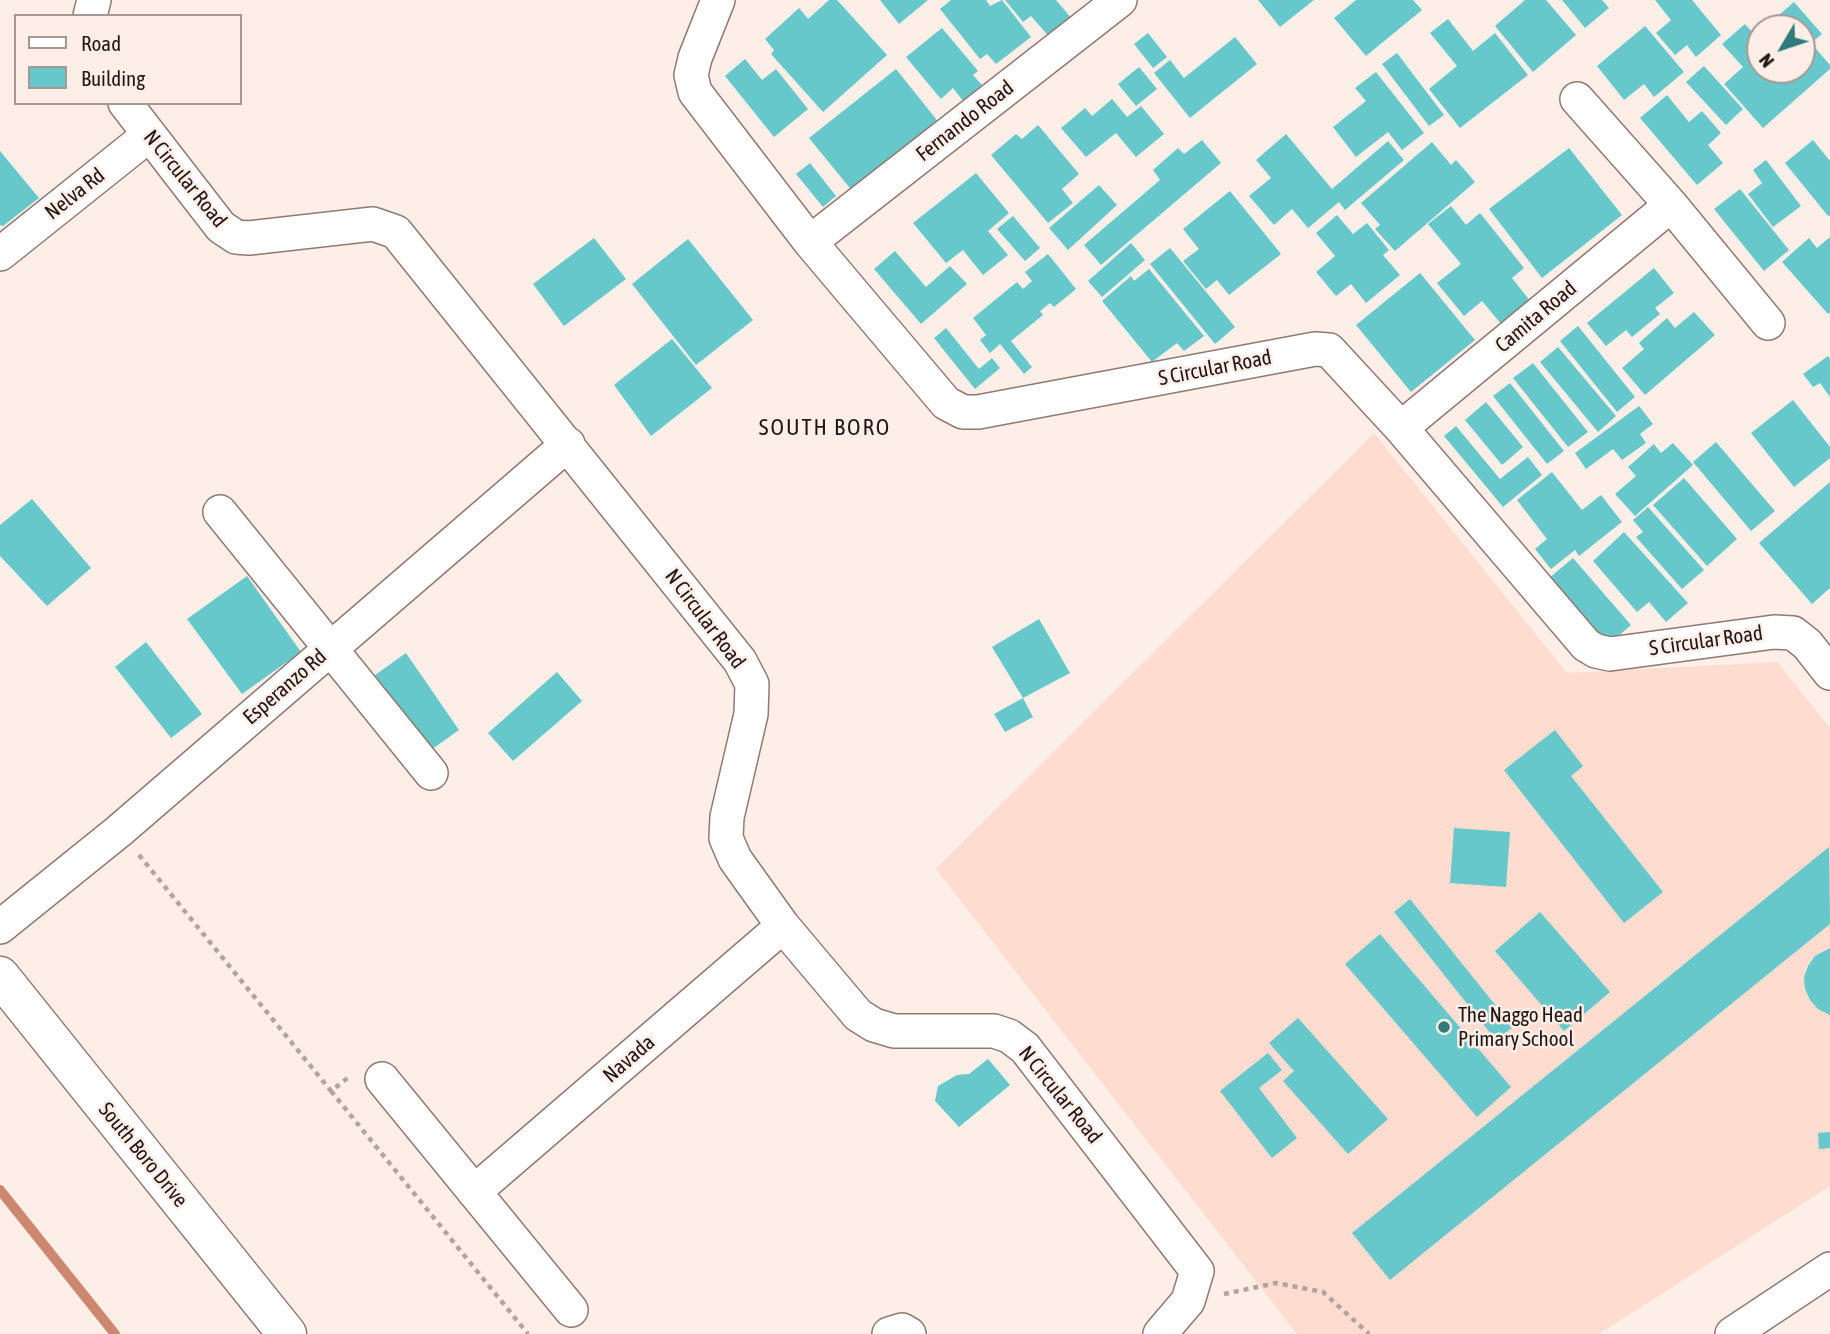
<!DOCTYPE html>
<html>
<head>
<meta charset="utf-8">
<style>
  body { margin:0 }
  #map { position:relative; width:1830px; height:1334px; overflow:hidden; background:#feeee8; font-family:"Asap Condensed",sans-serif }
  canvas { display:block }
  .legend { position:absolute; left:14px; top:14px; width:228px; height:91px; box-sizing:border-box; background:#feeee8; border:2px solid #a59893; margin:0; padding:9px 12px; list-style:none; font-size:21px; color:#201714 }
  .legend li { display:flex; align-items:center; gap:14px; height:35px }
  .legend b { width:35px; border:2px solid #a59893 }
  .north { position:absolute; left:1746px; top:14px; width:70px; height:70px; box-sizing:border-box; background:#feeee8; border:2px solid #a59893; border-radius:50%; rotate:231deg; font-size:19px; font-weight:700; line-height:28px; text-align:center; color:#201714 }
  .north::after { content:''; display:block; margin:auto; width:24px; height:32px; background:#307a7c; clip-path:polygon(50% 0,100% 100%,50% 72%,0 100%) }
</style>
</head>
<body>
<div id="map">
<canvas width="1830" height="1334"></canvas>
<ul class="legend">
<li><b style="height:9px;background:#fff"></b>Road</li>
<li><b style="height:19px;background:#67c8cc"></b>Building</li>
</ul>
<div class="north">N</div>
</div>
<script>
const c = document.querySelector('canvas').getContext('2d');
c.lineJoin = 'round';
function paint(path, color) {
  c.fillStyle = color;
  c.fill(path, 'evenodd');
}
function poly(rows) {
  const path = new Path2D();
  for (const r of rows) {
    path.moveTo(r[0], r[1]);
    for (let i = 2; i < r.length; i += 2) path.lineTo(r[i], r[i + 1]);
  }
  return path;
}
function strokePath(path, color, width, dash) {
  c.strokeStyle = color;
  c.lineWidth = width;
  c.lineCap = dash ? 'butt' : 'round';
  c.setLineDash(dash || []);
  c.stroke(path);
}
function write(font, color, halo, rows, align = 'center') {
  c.font = font + ' "Asap Condensed",sans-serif';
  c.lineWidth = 5;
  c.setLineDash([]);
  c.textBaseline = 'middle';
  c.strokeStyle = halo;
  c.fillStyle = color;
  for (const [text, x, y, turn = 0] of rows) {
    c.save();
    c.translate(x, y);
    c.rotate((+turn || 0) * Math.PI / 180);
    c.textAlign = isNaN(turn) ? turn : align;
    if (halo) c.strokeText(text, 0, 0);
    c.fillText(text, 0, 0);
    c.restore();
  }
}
paint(poly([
  [1374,433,1567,673,1777,662,1830,728,1830,1186,1599,1334,1297,1334,936,869]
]), '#fedcd0');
strokePath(poly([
  [0,1190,115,1334]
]), '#cc876e', 10);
paint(poly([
  [829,0,837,0,887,55,823,112,771,54,774,50,765,39,799,8,808,19],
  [880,0,928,0,899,24],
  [951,0,986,0,990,6,1002,0,1031,37,996,64,987,54,980,59,940,9],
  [1005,0,1056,0,1073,20,1051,39,1031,16,1023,22],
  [1258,0,1314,0,1280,27],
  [1356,0,1413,0,1422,10,1366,56,1334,18],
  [1525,0,1546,0,1576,35,1533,72,1495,26],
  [1562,0,1602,0,1609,8,1585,28],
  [1655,0,1692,0,1721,35,1696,57,1687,45,1675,55,1656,33,1671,20],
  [1794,2,1822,34,1811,43,1830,65,1830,69,1763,128,1724,84,1743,67,1722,44,1745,24,1760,41,1760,70,1802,70,1802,28,1777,28,1771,22],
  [1448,19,1473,51,1495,33,1528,75,1460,128,1429,89,1457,66,1430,33],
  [1645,26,1684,72,1654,97,1644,84,1624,100,1597,66],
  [942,28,978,71,973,75,982,85,963,101,953,88,941,99,906,57],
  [1148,33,1167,57,1153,68,1134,44],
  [1235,37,1257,64,1190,118,1154,73,1170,60,1184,78],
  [1397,53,1444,115,1429,126,1382,64],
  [745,59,762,80,776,69,808,109,774,137,725,76],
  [1704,66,1743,109,1726,125,1686,82],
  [1139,67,1157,89,1136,106,1118,84],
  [896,69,944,129,858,198,809,138],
  [1376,72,1424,133,1402,150,1388,132,1356,157,1333,127,1366,101,1355,88],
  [1667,95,1689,122,1702,111,1721,133,1708,145,1723,163,1697,185,1640,118],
  [1112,99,1127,117,1141,106,1164,134,1136,157,1116,133,1086,157,1061,128,1085,108,1092,116],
  [1038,125,1079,174,1062,189,1073,203,1048,223,991,155,1016,134,1022,139],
  [1286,134,1332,189,1388,141,1404,160,1345,210,1339,202,1308,228,1292,209,1274,225,1249,196,1271,178,1256,160],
  [1202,140,1221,163,1101,265,1084,245,1160,180,1153,170,1178,148,1184,154],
  [1813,140,1830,161,1830,215,1828,216,1785,163],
  [1432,142,1451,165,1456,160,1475,182,1395,251,1375,229,1380,225,1361,203],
  [1569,148,1622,215,1542,278,1489,209],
  [0,151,39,198,3,226,0,225],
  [1766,160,1801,206,1773,227,1748,194,1762,183,1753,170],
  [810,163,836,196,823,207,796,174],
  [976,173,1009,213,988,231,1008,255,983,275,963,250,946,263,913,223],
  [1099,185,1117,205,1068,250,1049,228],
  [1740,189,1789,250,1764,271,1714,209],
  [1230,191,1281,254,1229,295,1217,280,1206,289,1183,261,1199,249,1183,229],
  [1451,206,1466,225,1480,213,1524,268,1512,278,1531,302,1502,325,1482,301,1464,316,1437,283,1461,264,1428,224],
  [1337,215,1353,234,1367,223,1389,250,1383,255,1400,275,1366,303,1351,284,1336,296,1316,272,1335,256,1316,233],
  [1013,216,1040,248,1025,261,997,229],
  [1830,237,1830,312,1828,314,1782,262,1809,238,1817,248],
  [594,238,626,279,564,326,533,284],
  [688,239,753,320,696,365,632,284],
  [1131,243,1145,260,1102,297,1088,281],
  [1170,248,1235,327,1215,344,1150,264],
  [895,251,926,287,950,266,967,284,921,324,874,269],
  [1048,254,1076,289,1054,307,1050,303,1040,311,1043,315,1011,341,1032,367,1024,374,1000,344,990,353,980,340,986,335,973,318,1017,282,1023,289,1032,281,1025,272],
  [1654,268,1674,293,1655,308,1660,314,1632,337,1626,330,1606,346,1587,323],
  [1149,269,1204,336,1184,351,1177,343,1152,362,1102,301,1131,276,1134,281],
  [1420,273,1475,340,1411,392,1356,325],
  [1694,312,1715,335,1645,395,1622,368,1644,349,1639,343,1667,318,1675,328],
  [1578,326,1635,397,1617,412,1560,341],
  [946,328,979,369,992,358,1000,368,975,389,934,338],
  [672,339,712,388,651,436,614,385],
  [1558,347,1616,416,1598,432,1540,362],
  [1828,356,1830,359,1830,397,1820,383,1813,387,1803,374],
  [1533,363,1588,432,1568,447,1513,378],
  [1510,383,1564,451,1547,464,1493,396],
  [1793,400,1830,447,1830,458,1794,487,1751,433],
  [1486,402,1523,447,1502,465,1465,420],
  [1639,406,1653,424,1640,434,1646,443,1622,460,1613,449,1586,469,1575,453],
  [1456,426,1500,479,1528,457,1542,475,1503,507,1444,436],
  [1716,442,1775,511,1751,531,1693,462],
  [1673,443,1693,465,1635,516,1615,494,1636,476,1628,467,1654,444,1661,453],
  [1552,472,1582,510,1601,495,1622,522,1579,556,1575,550,1551,569,1535,549,1547,539,1517,500],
  [1684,478,1737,539,1707,566,1653,505],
  [1830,482,1830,588,1812,604,1759,543],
  [32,499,91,568,47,606,0,556,0,525],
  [1648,507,1704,570,1682,589,1636,537,1643,532,1633,520],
  [1624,532,1688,603,1666,622,1649,602,1637,612,1593,561],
  [1573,558,1631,625,1606,647,1548,579],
  [247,576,301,652,242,694,187,619],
  [1039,619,1070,673,1023,698,992,647],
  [146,642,202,714,171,738,115,667],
  [406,653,459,730,428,752,375,675],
  [557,672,582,701,513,761,488,733],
  [1023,698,1033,717,1005,732,994,714],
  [1555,730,1583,766,1571,776,1663,892,1624,923,1504,770],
  [1454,828,1510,832,1506,887,1450,883],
  [1829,847,1830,924,1390,1280,1352,1233],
  [1410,899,1513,1027,1496,1040,1394,912],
  [1540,912,1610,992,1564,1031,1495,951],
  [1380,934,1511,1087,1477,1117,1345,964],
  [1830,948,1830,1015,1818,1009,1810,1000,1805,989,1804,977,1808,966,1815,956],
  [1298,1018,1388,1119,1348,1154,1283,1081,1294,1071,1269,1043],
  [1268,1053,1282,1070,1259,1088,1297,1138,1272,1158,1220,1091],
  [988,1059,1010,1085,959,1127,935,1101,938,1086,957,1075,969,1074],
  [1830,1132,1830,1148,1819,1149,1818,1133]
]), '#67c8cc');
const minor = poly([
  [718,0,695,58,691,75,695,92,810,242,946,403,963,412,978,412,1315,349,1329,350,1401,428,1586,645,1596,651,1610,654,1774,632,1793,633,1807,644,1830,673],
  [90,16,94,0],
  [1577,99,1671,205,1768,323],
  [125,103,221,227,236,237,249,238,373,224,396,232,740,661,752,684,751,714,727,817,726,838,735,859,783,926,858,1015,874,1025,894,1031,994,1031,1009,1036,1025,1048,1197,1271,1188,1301,1160,1334],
  [810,242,1120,0],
  [0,254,149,135],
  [1401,428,1671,205],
  [220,512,431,773],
  [0,927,119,831,568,444],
  [382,1079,571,1310],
  [474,1192,783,926],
  [889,1334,902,1330,909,1334],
  [1732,1334,1830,1269]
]);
const major = poly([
  [0,976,287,1334]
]);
strokePath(minor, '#907971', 36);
strokePath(major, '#907971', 41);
strokePath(poly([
  [139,855,331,1091,349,1077],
  [331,1091,528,1334],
  [1224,1294,1276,1283,1323,1292,1369,1334]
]), '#b1a49f', 4.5, [5, 5]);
strokePath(minor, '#fff', 33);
strokePath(major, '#fff', 38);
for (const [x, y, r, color] of [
  [1444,1027,7,"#307a7c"]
]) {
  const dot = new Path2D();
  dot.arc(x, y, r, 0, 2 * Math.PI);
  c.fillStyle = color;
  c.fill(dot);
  strokePath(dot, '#feeee8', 2.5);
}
write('21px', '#201714', '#feeee8', [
  ["Fernando Road",965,121,-38],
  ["N Circular Road",185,179,51],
  ["Nelva Rd",75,194,-38],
  ["Camita Road",1536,317,-40],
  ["S Circular Road",1215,368,-11],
  ["N Circular Road",705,619,53],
  ["S Circular Road",1706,641,-8],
  ["Esperanzo Rd",285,687,-41],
  ["Navada",629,1059,-41],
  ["N Circular Road",1060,1095,51],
  ["South Boro Drive",143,1155,51]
]);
write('21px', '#201714', '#feeee8', [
  ["The Naggo Head",1458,1015],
  ["Primary School",1458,1039]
], 'left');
c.letterSpacing = '2px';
write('23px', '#201714', '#feeee8', [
  ["SOUTH BORO",825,428]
]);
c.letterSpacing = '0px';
</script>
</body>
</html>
